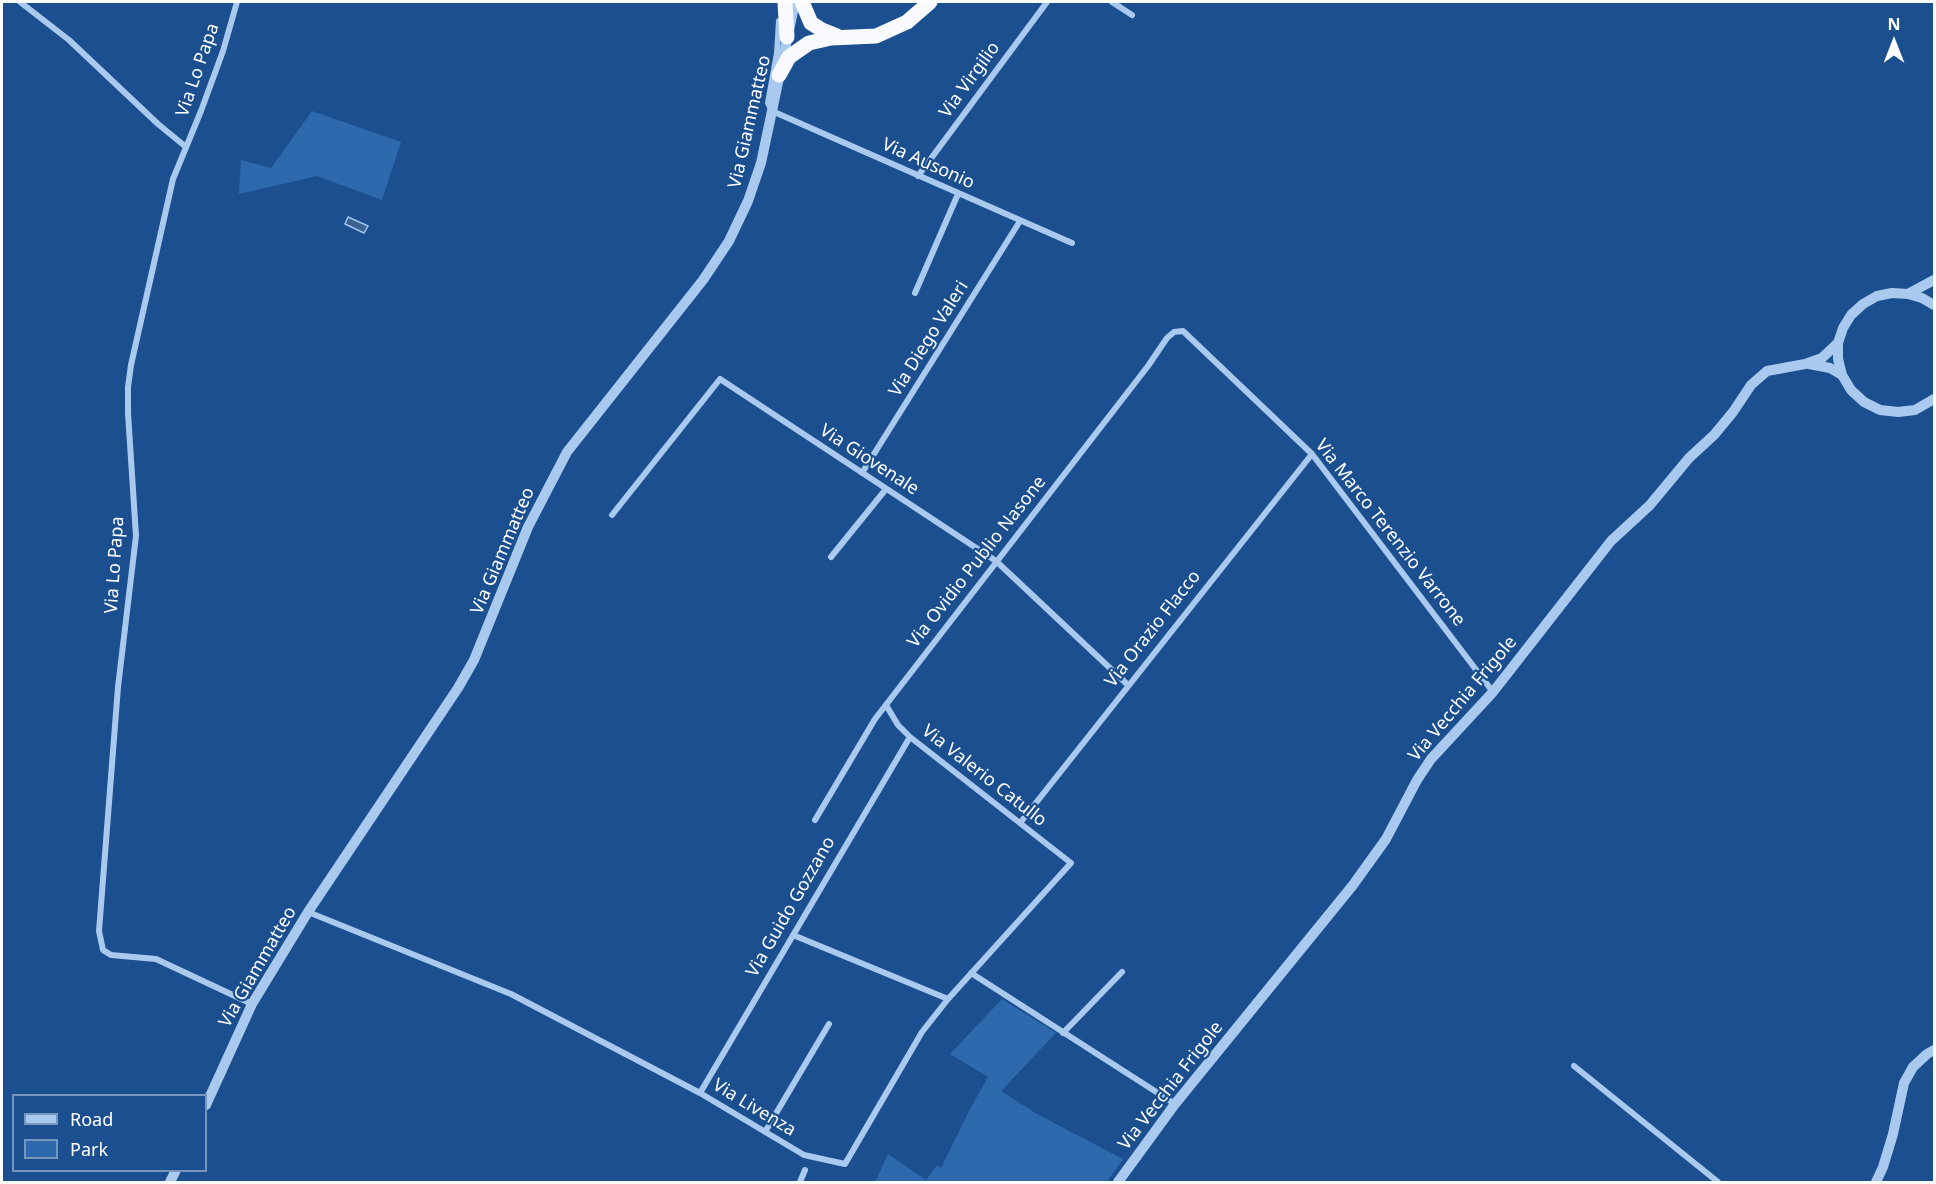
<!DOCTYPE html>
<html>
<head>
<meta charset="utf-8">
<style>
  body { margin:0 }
  #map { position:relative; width:1936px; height:1184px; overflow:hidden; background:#1b4f8f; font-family:"Noto Sans",sans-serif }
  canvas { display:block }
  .frame { position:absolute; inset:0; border:3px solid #fff; pointer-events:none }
  .legend { position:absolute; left:12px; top:1094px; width:195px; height:78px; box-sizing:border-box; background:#1b4f8f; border:2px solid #7695bc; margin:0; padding:8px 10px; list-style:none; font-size:18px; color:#fff }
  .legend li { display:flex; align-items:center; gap:12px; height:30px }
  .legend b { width:30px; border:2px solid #7695bc }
  .north { position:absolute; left:1864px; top:12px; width:60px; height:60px; -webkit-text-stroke:4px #1b4f8f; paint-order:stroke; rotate:0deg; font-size:16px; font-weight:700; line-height:24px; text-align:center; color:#fff }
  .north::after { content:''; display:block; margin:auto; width:21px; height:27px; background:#fff; clip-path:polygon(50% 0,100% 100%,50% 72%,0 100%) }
</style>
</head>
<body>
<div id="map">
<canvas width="1936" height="1184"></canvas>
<div class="frame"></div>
<ul class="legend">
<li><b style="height:8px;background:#a9c9ee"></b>Road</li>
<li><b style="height:16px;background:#2e69ad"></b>Park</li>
</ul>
<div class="north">N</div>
</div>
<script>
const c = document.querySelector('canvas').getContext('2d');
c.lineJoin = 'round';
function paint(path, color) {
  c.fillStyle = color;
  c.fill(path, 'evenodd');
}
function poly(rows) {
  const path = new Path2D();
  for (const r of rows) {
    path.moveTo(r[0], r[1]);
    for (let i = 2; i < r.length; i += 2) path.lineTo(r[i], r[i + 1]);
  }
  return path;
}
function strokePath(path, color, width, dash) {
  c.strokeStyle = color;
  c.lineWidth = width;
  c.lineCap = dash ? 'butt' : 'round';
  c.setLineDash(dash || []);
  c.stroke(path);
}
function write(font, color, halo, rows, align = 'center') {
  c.font = font + ' "Noto Sans",sans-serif';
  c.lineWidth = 4.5;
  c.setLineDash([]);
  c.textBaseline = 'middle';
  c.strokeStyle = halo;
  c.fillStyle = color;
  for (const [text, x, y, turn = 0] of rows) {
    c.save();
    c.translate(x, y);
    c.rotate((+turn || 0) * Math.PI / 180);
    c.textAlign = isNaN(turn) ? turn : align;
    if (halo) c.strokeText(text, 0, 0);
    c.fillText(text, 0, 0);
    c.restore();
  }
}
paint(poly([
  [312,111,401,142,382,200,317,176,239,194,241,160,271,168],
  [1002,999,1056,1033,1001,1091,1037,1114,1123,1159,1107,1182,875,1182,888,1154,926,1180,937,1165,941,1168,970,1109,988,1077,950,1054]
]), '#2e69ad');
const water = poly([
  [348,217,368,226,364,233,345,224,348,217]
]);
paint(water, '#3c6290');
strokePath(water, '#9cc4f0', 1.5);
strokePath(poly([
  [20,2,69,40,158,124,186,147],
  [237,2,223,51,201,111,173,179,131,365,128,387,128,413,136,536,118,687,99,931,103,950,111,955,156,959,252,1004],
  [1112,2,1132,15],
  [779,21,777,53,768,103,772,111,1072,243],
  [918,176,1047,2],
  [915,293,958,194],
  [862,473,1020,221],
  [612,515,720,379,996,561,1128,685],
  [831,557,886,489],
  [815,820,875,719,1148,366,1167,338,1174,332,1183,331,1312,454,1493,692],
  [1020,823,1312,454],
  [308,912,511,994,700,1093,804,1155,845,1164,922,1032,948,999,1071,863,910,737,898,725,886,705],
  [793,935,948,999],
  [971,973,1175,1104],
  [1063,1033,1122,972],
  [1574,1066,1718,1182],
  [700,1093,910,737],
  [765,1132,829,1024],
  [800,1182,805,1170]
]), '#a9c9ee', 6);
strokePath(poly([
  [1908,294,1934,280],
  [1934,305,1922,298,1908,294,1892,293,1877,296,1863,304,1851,315,1843,328,1838,343,1838,359,1842,375,1851,390,1864,402,1880,410,1898,412,1915,410,1934,399],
  [1809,364,1830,368,1842,375],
  [206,1105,252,1004,308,912,458,688,474,660,528,527,567,452,703,280,729,241,748,201,761,163,795,2],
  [170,1182,176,1170],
  [1118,1182,1175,1104,1353,885,1386,839,1417,780,1431,759,1493,692,1611,541,1650,505,1689,458,1714,435,1733,412,1751,385,1767,371,1805,364,1822,358,1838,343],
  [1876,1182,1883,1167,1893,1134,1904,1083,1913,1067,1927,1054,1934,1050]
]), '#a9c9ee', 10);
strokePath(poly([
  [785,2,787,37],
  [802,2,811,23,822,30,837,36],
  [779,75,789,57,809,43,831,38,876,36,907,22,930,2]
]), '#f8faff', 15);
write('18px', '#fff', '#1b4f8f', [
  ["Via Lo Papa",198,70,-71],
  ["Via Virgilio",970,80,-54],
  ["Via Giammatteo",750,122,-77],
  ["Via Ausonio",928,164,24],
  ["Via Diego Valeri",929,339,-58],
  ["Via Giovenale",869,460,33],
  ["Via Marco Terenzio Varrone",1390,533,52],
  ["Via Giammatteo",503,551,-67],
  ["Via Ovidio Publio Nasone",977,562,-52],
  ["Via Lo Papa",115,565,-86],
  ["Via Orazio Flacco",1153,629,-52],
  ["Via Vecchia Frigole",1463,699,-50],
  ["Via Valerio Catullo",984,776,38],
  ["Via Guido Gozzano",791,907,-60],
  ["Via Giammatteo",258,967,-60],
  ["Via Vecchia Frigole",1171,1086,-52],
  ["Via Livenza",754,1108,31]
]);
</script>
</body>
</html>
